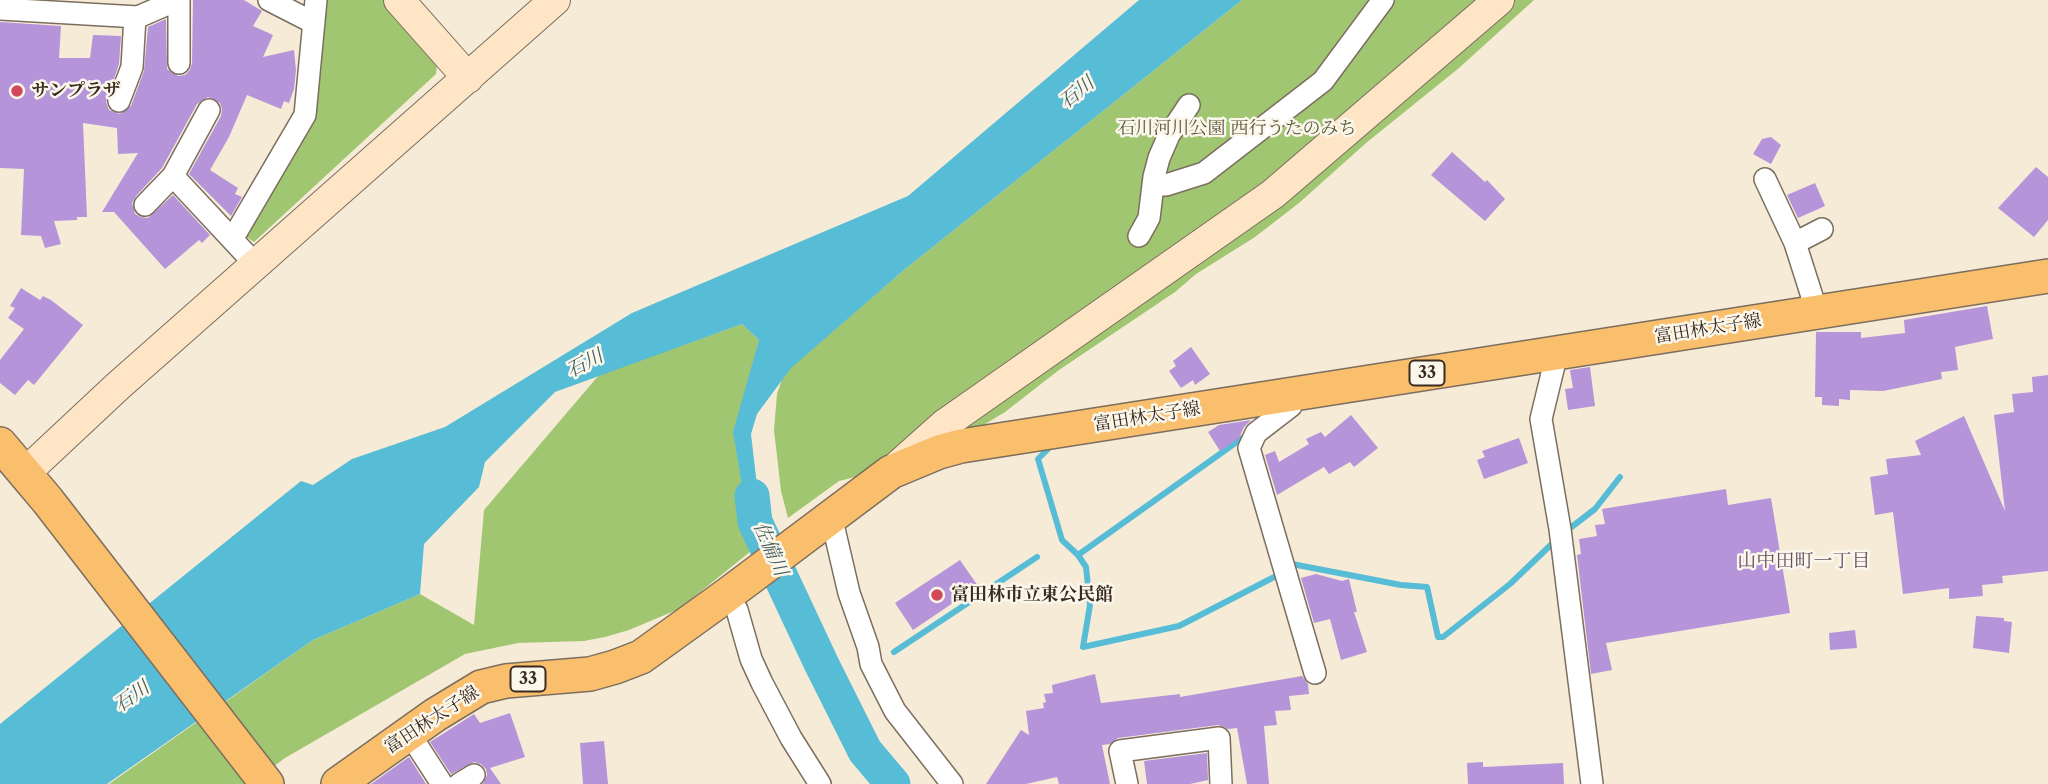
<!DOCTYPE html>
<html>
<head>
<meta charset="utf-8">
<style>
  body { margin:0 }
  canvas { display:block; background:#f6ebd7 }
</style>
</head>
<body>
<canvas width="2048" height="784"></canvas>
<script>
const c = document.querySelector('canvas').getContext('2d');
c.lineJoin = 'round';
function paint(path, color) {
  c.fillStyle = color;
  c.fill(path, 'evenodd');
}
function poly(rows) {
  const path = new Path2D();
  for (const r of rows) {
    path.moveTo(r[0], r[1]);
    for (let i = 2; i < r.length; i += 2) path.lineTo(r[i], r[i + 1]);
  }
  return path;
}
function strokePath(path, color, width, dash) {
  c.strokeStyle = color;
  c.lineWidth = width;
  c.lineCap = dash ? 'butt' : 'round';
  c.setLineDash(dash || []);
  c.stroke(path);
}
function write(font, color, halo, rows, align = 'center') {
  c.font = font + ' "Libre Caslon Text","Noto Serif JP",serif';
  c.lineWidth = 5;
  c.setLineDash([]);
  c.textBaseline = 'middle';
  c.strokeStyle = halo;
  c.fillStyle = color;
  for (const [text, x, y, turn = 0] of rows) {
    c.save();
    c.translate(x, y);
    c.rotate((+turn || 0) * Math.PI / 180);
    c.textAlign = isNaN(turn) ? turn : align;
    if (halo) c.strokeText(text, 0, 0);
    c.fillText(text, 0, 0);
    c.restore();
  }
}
paint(poly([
  [327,0,386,0,437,65,436,74,254,242,245,236,314,122],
  [1242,0,1534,0,1459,68,1366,143,1299,203,1255,237,1196,274,1175,292,1059,370,1005,412,982,426,952,435,863,475,839,481,788,518,781,491,774,430,777,394,784,373,904,270],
  [742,324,759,340,735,441,749,527,761,543,679,609,629,630,605,637,584,641,518,643,465,654,285,758,250,784,109,784,313,640,420,594,474,625,484,510,599,375]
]), '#a1c671');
paint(poly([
  [1139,0,1242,0,904,270,791,368,757,414,751,434,761,520,768,537,761,543,749,527,733,432,759,340,742,324,555,392,485,462,479,487,424,544,420,594,313,640,107,784,0,784,0,724,301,481,313,485,352,459,445,427,632,313,908,196]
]), '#57bcd5');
strokePath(poly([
  [1052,445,1038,459,1062,540,1078,555,1086,567,1090,605,1083,647,1179,626,1280,574,1292,564,1401,585,1427,587,1438,637,1443,637,1510,584,1557,539],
  [1565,532,1595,509,1620,477],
  [1078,555,1248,434],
  [894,652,1037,557]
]), '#57bcd5', 6);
strokePath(poly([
  [752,496,755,522,821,663,865,751,893,784]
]), '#57bcd5', 35);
paint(poly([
  [193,0,244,0,262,11,253,26,273,35,263,57,294,50,296,70,294,89,289,103,284,101,281,109,247,95,229,137,210,170,238,188,235,194,242,197,231,216,189,174,221,116,222,109,220,103,208,97,197,104,162,168,136,196,132,203,135,214,141,217,148,218,173,195,210,235,202,243,199,240,165,269,114,212,102,212,138,153,118,154,117,128,83,123,87,217,77,217,77,220,54,221,61,244,45,248,41,236,21,235,24,169,0,168,0,22,61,26,59,58,90,58,93,35,121,36,119,64,106,102,109,110,120,114,131,106,144,71,148,27,166,19,167,69,178,76,185,75,190,70,192,63],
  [1771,137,1781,145,1771,164,1753,154,1762,139],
  [1452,152,1485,182,1487,180,1505,199,1485,221,1431,175],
  [2036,167,2048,177,2048,220,2034,237,1998,208],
  [1815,183,1825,206,1798,218,1787,195],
  [21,288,40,300,43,296,51,300,83,325,34,385,28,380,15,395,0,383,0,360,24,329,8,318,15,308,10,306],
  [1987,306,1993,339,1955,347,1958,370,1941,372,1942,379,1883,391,1850,390,1850,400,1839,399,1839,406,1822,405,1822,397,1815,397,1816,332,1861,332,1861,338,1905,333,1904,320],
  [1191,347,1210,374,1195,385,1193,380,1181,388,1169,371,1176,366,1173,361],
  [1590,367,1595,406,1568,410,1565,389,1573,388,1570,370],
  [2048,375,2048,571,2002,576,2003,583,1982,585,1983,596,1949,599,1949,588,1903,594,1893,512,1875,515,1870,477,1888,474,1886,459,1921,455,1915,441,1964,416,2005,511,1994,415,2014,412,2012,394,2033,392,2032,377],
  [1351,415,1378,448,1354,467,1350,462,1329,474,1324,467,1277,495,1265,455,1275,451,1279,462,1309,444,1306,439,1321,432,1325,437],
  [1251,420,1244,427,1239,438,1220,451,1208,432,1219,425],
  [1519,438,1528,463,1484,479,1477,460,1485,457,1482,451],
  [1726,489,1728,505,1771,498,1790,613,1606,643,1612,670,1591,674,1577,555,1581,554,1579,539,1597,536,1595,525,1605,524,1602,509],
  [960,560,978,586,913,630,895,603],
  [1316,574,1342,581,1349,579,1357,612,1354,612,1367,652,1341,660,1330,619,1314,623,1301,578],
  [1976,616,2004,618,2004,621,2012,622,2009,653,1973,648],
  [1855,630,1857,648,1830,650,1829,633],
  [1095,674,1101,703,1180,694,1180,697,1302,676,1308,684,1309,694,1289,696,1291,710,1275,711,1277,725,1264,726,1269,784,1247,784,1237,728,1228,729,1218,725,1118,738,1110,744,1102,745,1110,784,1059,784,1057,777,1026,784,986,784,1021,730,1029,735,1026,711,1044,708,1043,703,1046,702,1044,694,1053,693,1052,685],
  [510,713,525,757,490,768,501,784,483,784,487,775,486,769,481,764,474,762,451,774,430,742,474,714,480,723],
  [604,741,608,784,583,784,580,743],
  [1207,753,1208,780,1190,784,1147,784,1144,761],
  [409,757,426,784,371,784],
  [1483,762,1483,767,1563,763,1564,784,1468,784,1467,763]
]), '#b694da');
const street = poly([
  [179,0,179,63],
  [269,0,314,23],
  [0,9,138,17,177,0],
  [119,101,132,67,135,17],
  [173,176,256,265],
  [1765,179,1795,243,1817,312],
  [1153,184,1166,185,1204,173,1323,81,1383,0],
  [145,205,173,176,209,110],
  [1139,236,1149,218,1154,177,1159,158,1169,135,1189,105],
  [233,238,305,115,316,0],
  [1795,243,1822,229],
  [1557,353,1541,419,1560,529,1592,784],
  [1291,395,1291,406,1256,433,1249,448,1315,673],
  [831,516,849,593,868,647,871,664,895,711,952,784],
  [727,595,737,610,751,659,762,683,791,738,820,784],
  [409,733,442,784],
  [459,784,474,775],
  [1127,784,1120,751,1219,738,1221,784]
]);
const secondary = poly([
  [399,0,468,78],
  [899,465,945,424,1273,194,1499,0],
  [25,473,118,386,555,0]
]);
const primary = poly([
  [0,444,48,501,267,784],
  [338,784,435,715,481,687,506,681,590,674,615,667,641,657,727,595,891,472,939,452,961,446,2048,276]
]);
strokePath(street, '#7c6e5f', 24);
strokePath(secondary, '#7c6e5f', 32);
strokePath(primary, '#7c6e5f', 36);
strokePath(street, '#fff', 21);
strokePath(secondary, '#fde5c5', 30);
strokePath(primary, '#f9bf6d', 33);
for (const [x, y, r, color] of [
  [17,91,7,"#d1495b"],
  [937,595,7,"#d1495b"]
]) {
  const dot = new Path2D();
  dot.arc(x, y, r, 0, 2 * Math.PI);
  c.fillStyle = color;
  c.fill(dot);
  strokePath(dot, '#fbf7ec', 2.5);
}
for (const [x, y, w] of [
  [1427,373,35],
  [528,679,35]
]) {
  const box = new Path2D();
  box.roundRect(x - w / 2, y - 12.5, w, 25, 5);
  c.fillStyle = '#fbf7ec';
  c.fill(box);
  strokePath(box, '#3b2a1e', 2);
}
write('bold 16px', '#3b2a1e', null, [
  ["33",1427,373],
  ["33",528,679]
]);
write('bold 18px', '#3b2a1e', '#fbf7ec', [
  ["サンプラザ",31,91],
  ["富田林市立東公民館",951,595]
], 'left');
write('18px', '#5a5937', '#fbf7ec', [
  ["石川河川公園 西行うたのみち",1237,129]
]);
write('18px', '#3b2a1e', '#fbf7ec', [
  ["富田林太子線",1708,329,-9],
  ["富田林太子線",1147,417,-9],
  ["富田林太子線",432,720,-33]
]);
write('italic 19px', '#455d5e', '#fbf7ec', [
  ["石川",1077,93,-39],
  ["石川",585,364,-28],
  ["佐備川",770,549,66],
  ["石川",132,697,-36]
]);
write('19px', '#664f60', '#fbf7ec', [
  ["山中田町一丁目",1804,562]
]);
</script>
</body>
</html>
